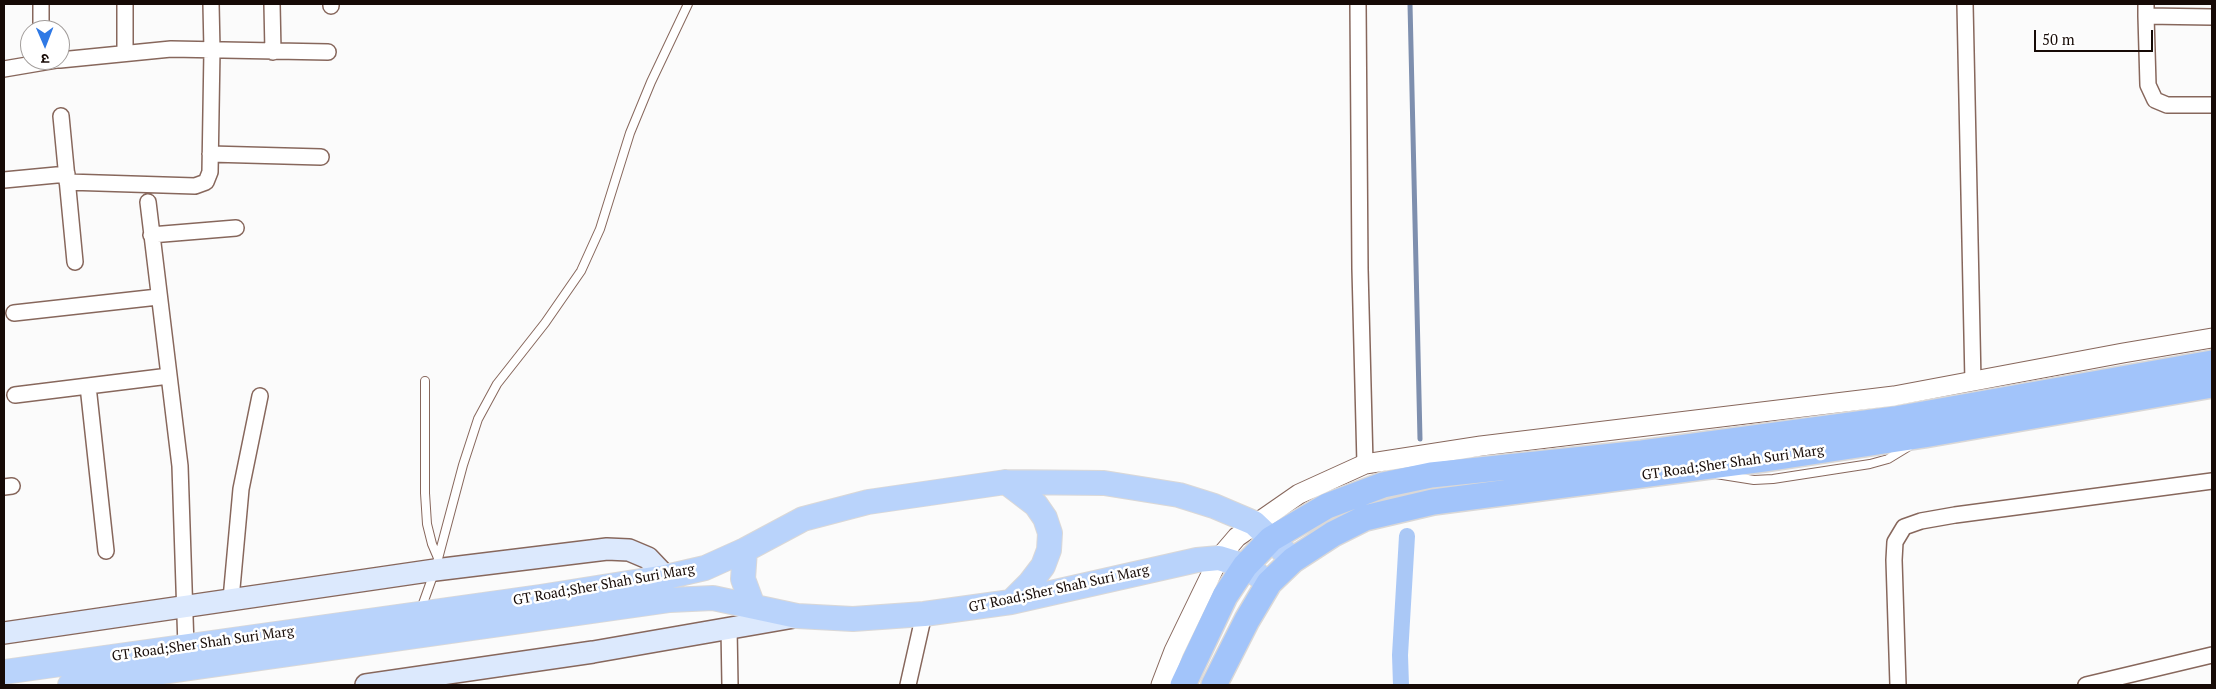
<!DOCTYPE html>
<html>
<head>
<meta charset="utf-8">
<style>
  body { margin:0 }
  #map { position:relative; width:2216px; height:689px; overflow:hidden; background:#fbfbfb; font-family:"PT Serif","Noto Sans Devanagari",serif }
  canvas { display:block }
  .frame { position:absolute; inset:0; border:5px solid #160a06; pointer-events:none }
  .north { position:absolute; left:20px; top:20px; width:50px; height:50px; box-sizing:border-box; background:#fff; border:1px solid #a29d9b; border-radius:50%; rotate:179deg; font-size:14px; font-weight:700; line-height:20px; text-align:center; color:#160a06 }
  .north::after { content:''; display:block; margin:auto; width:18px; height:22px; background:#2f79e5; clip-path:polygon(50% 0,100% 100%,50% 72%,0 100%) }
  .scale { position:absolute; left:2034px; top:30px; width:119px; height:22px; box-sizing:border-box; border:2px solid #160a06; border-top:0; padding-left:6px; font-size:15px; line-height:18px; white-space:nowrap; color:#160a06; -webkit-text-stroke:4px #fff; paint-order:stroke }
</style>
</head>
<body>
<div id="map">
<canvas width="2216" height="689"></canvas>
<div class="frame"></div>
<div class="north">उ</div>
<div class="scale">50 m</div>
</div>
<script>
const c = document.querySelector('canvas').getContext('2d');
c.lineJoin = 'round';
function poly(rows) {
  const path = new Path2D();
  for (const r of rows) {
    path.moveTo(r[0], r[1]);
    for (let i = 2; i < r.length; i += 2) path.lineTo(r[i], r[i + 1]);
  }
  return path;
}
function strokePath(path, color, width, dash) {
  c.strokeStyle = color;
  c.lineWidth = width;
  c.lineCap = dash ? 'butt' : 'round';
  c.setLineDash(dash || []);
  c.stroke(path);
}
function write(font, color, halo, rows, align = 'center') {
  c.font = font + ' "PT Serif",serif';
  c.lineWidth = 5;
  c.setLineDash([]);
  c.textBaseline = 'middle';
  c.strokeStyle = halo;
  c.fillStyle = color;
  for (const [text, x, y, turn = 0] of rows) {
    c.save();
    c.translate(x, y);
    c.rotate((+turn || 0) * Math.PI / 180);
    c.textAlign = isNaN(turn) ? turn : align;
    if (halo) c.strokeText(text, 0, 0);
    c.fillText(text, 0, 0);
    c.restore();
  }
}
strokePath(poly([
  [1410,4,1420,439]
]), '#7e8fae', 5);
strokePath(poly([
  [1401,685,1400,655,1407,536]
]), '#aac8f6', 16);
const service = poly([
  [425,381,425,493,427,524,432,544,438,558],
  [1716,474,1754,480,1773,479,1870,464,1888,459,1911,445],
  [421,609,435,570,463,465,478,419,497,384,545,323,581,271,600,229,630,133,651,82,688,4]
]);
const minor = poly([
  [272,4,273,52],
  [331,4,331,6],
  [1358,4,1360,269,1365,464],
  [1965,4,1973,382],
  [2146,4,2146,16,2212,17],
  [2146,16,2148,85,2155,100,2167,105,2212,105],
  [41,30,41,4],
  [125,52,125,4],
  [60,60,171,49,328,52],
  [4,69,57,60],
  [61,116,75,262],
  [210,154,321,157],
  [4,180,67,174],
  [67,182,195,186,206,182,210,172,212,50,211,4],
  [148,202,180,466,186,647],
  [151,235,236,228],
  [14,313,158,297],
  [88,386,106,551],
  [15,395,169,376],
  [4,487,12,486],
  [231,599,241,489,260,396],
  [729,628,730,685],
  [908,685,924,614],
  [1898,685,1894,560,1895,542,1904,527,1921,521,1955,515,2212,481],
  [2086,685,2212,655]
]);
const tertiary = poly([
  [1161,685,1174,651,1219,558,1237,537,1299,494,1365,464,1481,446,1894,396,2123,353,2212,338]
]);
const secondary = poly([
  [4,633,435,570,607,549,629,550,648,558,666,577],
  [366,685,593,652,794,617]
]);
const primary = poly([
  [1006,482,1036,505,1045,518,1050,533,1049,550,1043,566,1030,583,1011,602],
  [745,550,743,579,753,606],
  [4,672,540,597,666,577,705,568,745,550,803,519,868,502,1006,482,1104,483,1179,495,1214,506,1254,523,1293,560],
  [70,685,670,600,713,598,797,616,853,619,924,614,1011,602,1197,560,1219,558,1245,566,1269,583]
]);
const trunk = poly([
  [1183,685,1225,596,1245,566,1271,539,1327,506,1383,485,1431,475,1642,453,1895,419,2212,363],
  [1214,685,1247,620,1269,583,1293,560,1333,534,1365,518,1433,502,1764,459,1924,435,2212,385]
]);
strokePath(service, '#87675c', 10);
strokePath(minor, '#87675c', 18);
strokePath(tertiary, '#87675c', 21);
strokePath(secondary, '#87675c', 24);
strokePath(primary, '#dad8d7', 26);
strokePath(trunk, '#dad8d7', 28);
strokePath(service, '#fff', 8);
strokePath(minor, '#fff', 15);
strokePath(tertiary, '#fff', 19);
strokePath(secondary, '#dce9fd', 21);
strokePath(primary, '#b9d3fb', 24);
strokePath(trunk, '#a2c4fa', 25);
write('14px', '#160a06', '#fff', [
  ["GT Road;Sher Shah Suri Marg",1733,463,-8],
  ["GT Road;Sher Shah Suri Marg",604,585,-10],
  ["GT Road;Sher Shah Suri Marg",1059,589,-12],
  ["GT Road;Sher Shah Suri Marg",203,644,-8]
]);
</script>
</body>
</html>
